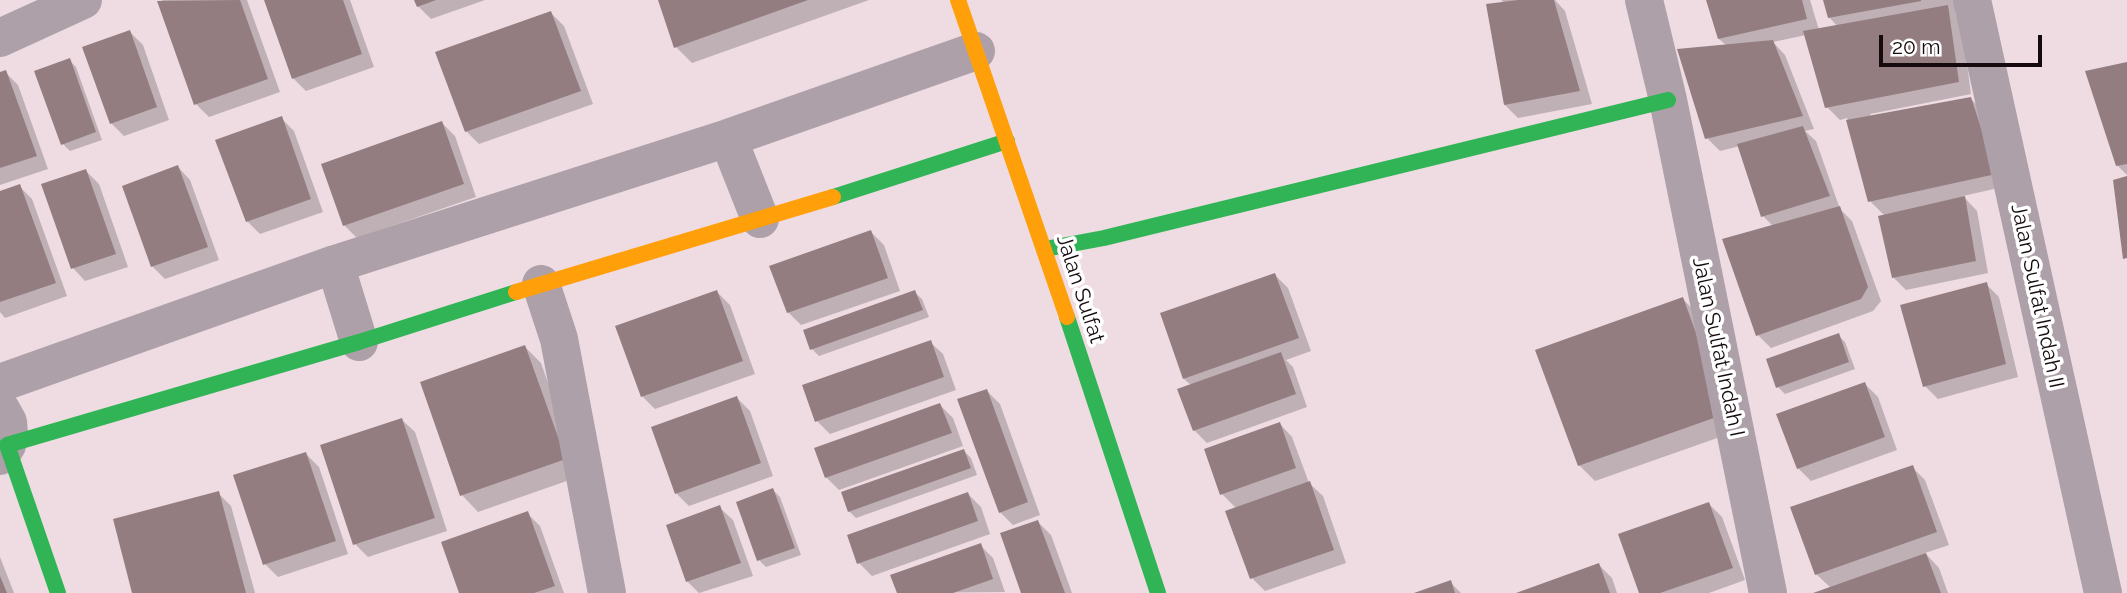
<!DOCTYPE html>
<html>
<head>
<meta charset="utf-8">
<style>
  body { margin:0 }
  #map { position:relative; width:2127px; height:593px; overflow:hidden; background:#eedce2; font-family:Raleway,sans-serif }
  canvas { display:block }
  .scale { position:absolute; left:1879px; top:35px; width:163px; height:32px; box-sizing:border-box; border:4px solid #150b0e; border-top:0; padding-left:9px; font-size:21px; line-height:24px; white-space:nowrap; color:#150b0e; -webkit-text-stroke:5px #fff; paint-order:stroke }
</style>
</head>
<body>
<div id="map">
<canvas width="2127" height="593"></canvas>
<div class="scale">20 m</div>
</div>
<script>
const c = document.querySelector('canvas').getContext('2d');
c.lineJoin = 'round';
function paint(path, color) {
  c.fillStyle = color;
  c.fill(path, 'evenodd');
}
function poly(rows) {
  const path = new Path2D();
  for (const r of rows) {
    path.moveTo(r[0], r[1]);
    for (let i = 2; i < r.length; i += 2) path.lineTo(r[i], r[i + 1]);
  }
  return path;
}
function strokePath(path, color, width, dash) {
  c.strokeStyle = color;
  c.lineWidth = width;
  c.lineCap = dash ? 'butt' : 'round';
  c.setLineDash(dash || []);
  c.stroke(path);
}
function write(font, color, halo, rows, align = 'center') {
  c.font = font + ' Raleway,sans-serif';
  c.lineWidth = 7;
  c.setLineDash([]);
  c.textBaseline = 'middle';
  c.strokeStyle = halo;
  c.fillStyle = color;
  for (const [text, x, y, turn = 0] of rows) {
    c.save();
    c.translate(x, y);
    c.rotate((+turn || 0) * Math.PI / 180);
    c.textAlign = isNaN(turn) ? turn : align;
    if (halo) c.strokeText(text, 0, 0);
    c.fillText(text, 0, 0);
    c.restore();
  }
}
paint(poly([
  [163,0,247,0,280,92,209,117,196,104,159,2],
  [266,0,350,0,374,67,306,91,293,78],
  [416,0,485,0,431,19,418,6],
  [659,0,869,0,692,63,676,47],
  [1501,0,1555,0,1565,11,1592,104,1518,118,1505,105,1505,3],
  [1708,0,1810,0,1819,30,1838,27,1829,17,1825,0,1955,0,1958,13,1955,14,1961,20,1971,94,1870,114,1871,117,1971,99,1984,112,2007,186,1963,196,1977,211,1988,273,1906,290,1893,277,1885,216,1870,201,1847,118,1840,120,1827,107,1806,35,1773,42,1785,55,1814,129,1805,131,1816,141,1840,209,1852,221,1881,301,1873,311,1771,348,1758,335,1773,226,1763,216,1740,146,1720,151,1707,138,1727,46,1719,39],
  [551,13,564,26,593,104,479,144,466,131],
  [130,32,143,45,169,120,124,136,111,123],
  [69,60,76,67,102,140,70,151,63,144],
  [2127,64,2127,175,2117,165],
  [5,72,18,85,48,169,0,185,0,74],
  [281,118,294,131,323,212,260,234,247,221],
  [442,123,455,136,476,197,357,238,344,225],
  [178,167,190,180,219,260,165,279,152,266],
  [86,171,99,184,128,267,85,281,73,268],
  [19,186,32,199,67,296,5,318,0,312,0,193],
  [871,232,884,245,900,291,801,325,788,312],
  [1275,275,1288,288,1311,351,1286,360,1293,367,1307,407,1207,443,1194,430,1191,385,1184,379],
  [1986,284,1999,297,2018,377,1938,399,1925,386],
  [717,292,730,305,755,374,655,409,642,396],
  [914,292,922,299,929,317,819,356,812,349],
  [1683,299,1699,316,1740,430,1595,481,1579,465],
  [1838,335,1845,342,1855,369,1785,394,1778,387],
  [930,342,943,354,956,390,830,434,817,421],
  [525,347,541,363,581,476,478,512,462,495,422,383],
  [1865,384,1878,397,1897,450,1811,481,1798,468],
  [987,391,1000,404,1040,515,1013,525,1000,512],
  [737,398,750,411,773,476,689,506,676,493],
  [940,405,953,418,963,446,839,490,826,477],
  [402,420,415,432,447,531,368,557,355,544],
  [1280,424,1292,437,1309,483,1323,496,1346,563,1265,591,1252,578,1237,509,1222,494],
  [964,451,971,458,977,475,856,518,849,511],
  [306,454,319,467,348,554,278,577,265,564],
  [1912,467,1925,480,1949,545,1925,553,1939,568,1948,593,1817,593,1831,588,1816,574],
  [773,490,780,497,801,555,766,567,759,560],
  [218,493,231,506,255,593,134,593],
  [968,494,981,507,990,534,872,576,859,563],
  [1709,504,1722,517,1745,580,1709,593,1641,593],
  [720,508,733,520,753,576,699,593,687,581],
  [527,513,540,526,564,593,461,593],
  [1038,522,1051,535,1072,593,1023,593],
  [980,545,993,558,1005,592,899,593],
  [0,557,14,593,0,593],
  [1599,565,1612,578,1617,593,1520,593],
  [1450,582,1461,593,1418,593]
]), '#0003');
paint(poly([
  [240,0,268,79,194,105,157,1],
  [264,0,343,0,362,54,292,79],
  [414,0,436,0,417,7],
  [658,0,808,0,674,48],
  [1518,0,1554,0,1580,91,1504,105,1486,4],
  [1706,0,1802,0,1807,19,1718,39],
  [1823,0,1921,0,1921,1,1828,18],
  [1948,5,1959,82,1825,108,1803,31],
  [551,11,581,91,465,132,435,52],
  [130,30,157,107,110,124,82,47],
  [1773,40,1803,116,1705,139,1677,49],
  [70,58,96,132,61,145,34,71],
  [2127,62,2127,164,2116,166,2085,71],
  [6,70,37,156,0,168,0,72],
  [1971,97,1996,174,1868,202,1846,120],
  [282,116,311,199,246,222,215,140],
  [442,121,464,184,343,226,321,164],
  [1803,126,1830,196,1761,217,1737,144],
  [178,165,208,247,151,267,122,186],
  [86,169,116,254,71,269,41,184],
  [2127,176,2127,258,2123,259,2113,180],
  [20,184,56,283,0,302,0,191],
  [1965,196,1976,261,1892,278,1878,216],
  [1840,206,1868,287,1861,299,1756,336,1722,239],
  [871,230,888,278,787,313,769,266],
  [1275,273,1299,338,1183,379,1160,313],
  [1987,282,2006,364,1923,387,1900,305],
  [717,290,743,361,641,397,615,326],
  [915,290,923,310,810,350,803,330],
  [1683,297,1725,414,1578,466,1535,350],
  [1839,333,1849,362,1776,388,1766,359],
  [931,340,944,377,815,422,802,385],
  [525,345,566,459,460,496,420,382],
  [1281,352,1296,394,1193,431,1177,389],
  [1865,382,1885,437,1797,469,1776,414],
  [987,389,1028,502,999,513,957,399],
  [737,396,761,463,675,494,651,427],
  [940,403,952,433,825,478,814,448],
  [402,418,435,518,353,545,320,445],
  [1280,422,1296,468,1220,495,1204,449],
  [964,449,971,468,848,512,841,492],
  [306,452,336,541,263,565,233,475],
  [1913,465,1937,532,1815,575,1790,507],
  [1310,481,1334,550,1250,579,1225,511],
  [773,488,795,548,757,561,736,502],
  [219,491,246,593,132,593,113,519],
  [968,492,978,521,857,564,847,535],
  [1709,502,1733,568,1660,593,1639,593,1618,534],
  [720,505,741,563,686,582,666,525],
  [528,511,555,586,534,593,459,593,441,542],
  [1038,520,1065,593,1021,593,1000,533],
  [981,543,993,579,953,593,897,593,890,575],
  [1926,553,1941,593,1813,593],
  [1599,563,1610,593,1516,593],
  [0,576,7,593,0,593],
  [1451,580,1455,593,1414,593]
]), '#937d81');
strokePath(poly([
  [1644,0,1668,100,1768,593],
  [1972,0,2103,593],
  [0,38,83,0],
  [728,138,760,219],
  [335,264,359,342],
  [541,284,559,339,607,593],
  [0,383,335,264,728,138,976,51],
  [0,408,8,422,9,434,7,445,0,456]
]), '#ada0a8', 38);
strokePath(poly([
  [833,197,1007,141],
  [1045,249,1104,238,1668,100],
  [1067,317,1158,593],
  [58,593,7,445,359,342,516,292]
]), '#30b455', 16);
strokePath(poly([
  [958,0,1067,317],
  [516,292,833,197]
]), '#ff9f0a', 16);
write('21px', '#150b0e', '#fff', [
  ["Jalan Sulfat",1080,289,72],
  ["Jalan Sulfat Indah II",2037,296,78],
  ["Jalan Sulfat Indah I",1718,347,78]
]);
</script>
</body>
</html>
